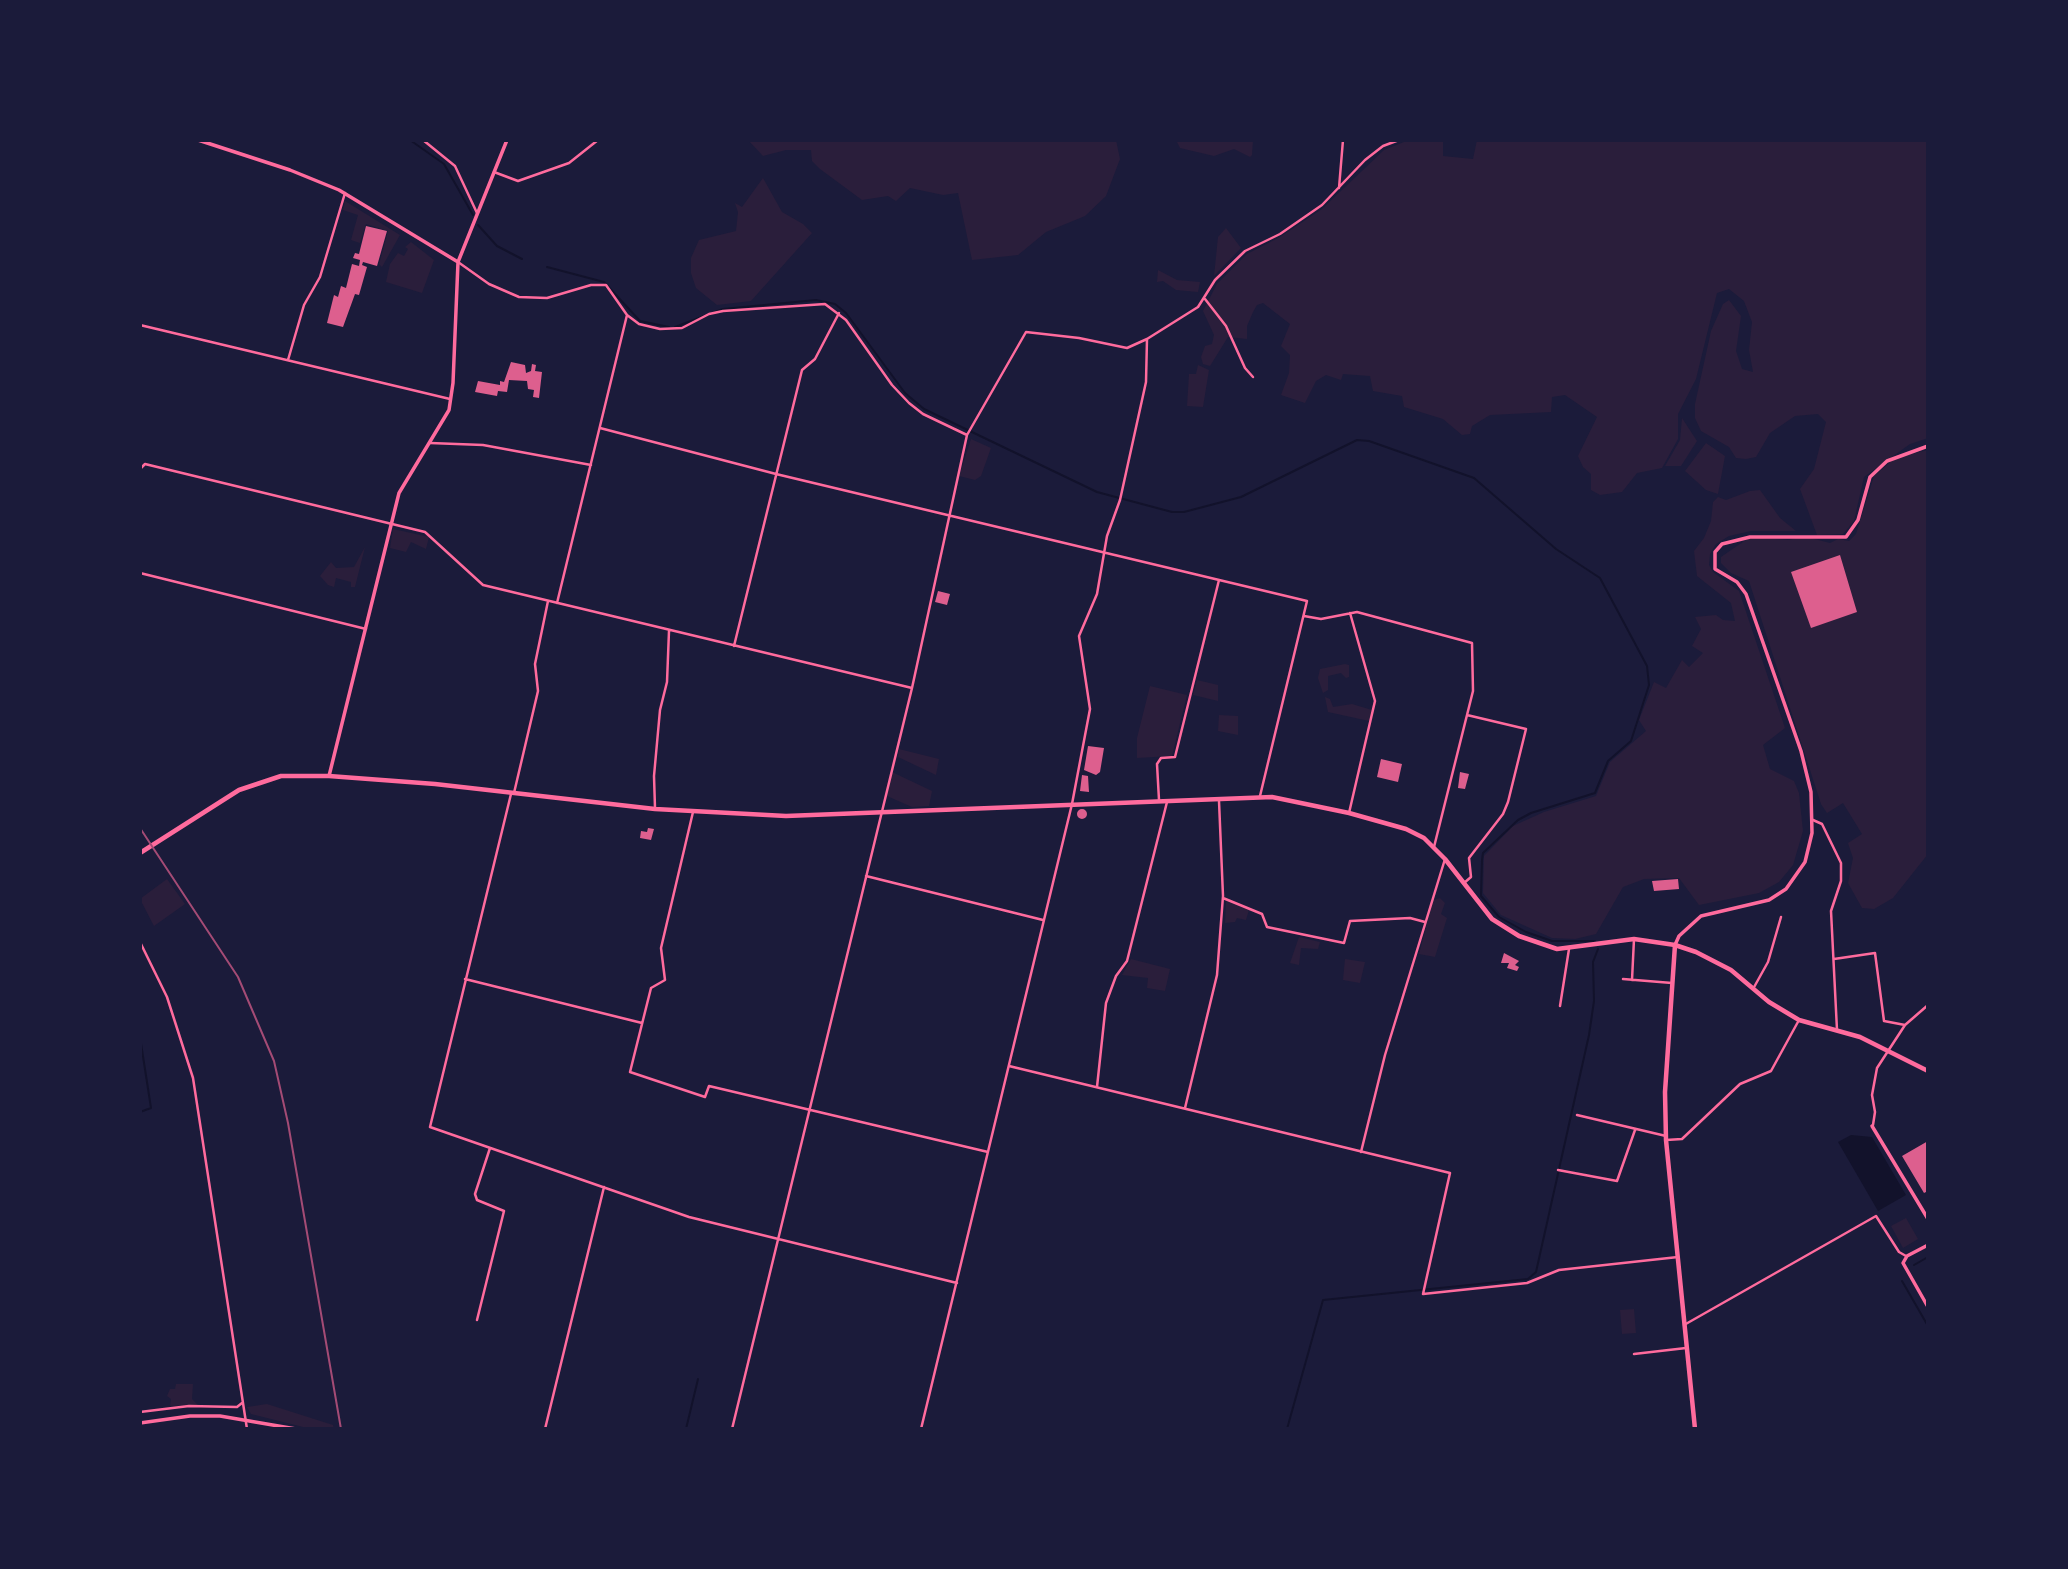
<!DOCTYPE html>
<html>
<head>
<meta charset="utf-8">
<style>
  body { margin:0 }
  #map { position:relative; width:2068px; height:1569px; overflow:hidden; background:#1b1b3a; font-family:"PT Sans Narrow",sans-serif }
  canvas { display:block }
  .frame { position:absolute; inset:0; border:142px solid #1b1b3a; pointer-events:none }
</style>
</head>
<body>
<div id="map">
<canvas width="2068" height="1569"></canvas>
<div class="frame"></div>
</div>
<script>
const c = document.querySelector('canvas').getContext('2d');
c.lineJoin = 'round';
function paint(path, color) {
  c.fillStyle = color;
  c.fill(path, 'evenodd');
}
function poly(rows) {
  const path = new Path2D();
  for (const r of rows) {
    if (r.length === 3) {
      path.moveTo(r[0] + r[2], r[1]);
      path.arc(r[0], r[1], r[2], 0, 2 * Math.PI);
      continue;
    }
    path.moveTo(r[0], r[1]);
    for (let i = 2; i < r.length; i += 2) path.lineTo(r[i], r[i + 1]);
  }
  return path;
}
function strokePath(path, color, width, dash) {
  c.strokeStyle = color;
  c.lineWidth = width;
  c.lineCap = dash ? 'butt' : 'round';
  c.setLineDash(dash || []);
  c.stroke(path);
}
paint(poly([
  [748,140,1116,140,1120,159,1106,196,1085,216,1046,232,1018,255,972,260,958,193,943,195,910,188,896,201,888,196,862,200,820,169,812,161,811,150,786,150,763,156],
  [1176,140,1253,140,1252,155,1250,157,1234,149,1214,156,1180,148],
  [1409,140,1443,140,1443,156,1473,159,1477,140,1928,140,1928,438,1910,444,1864,477,1854,521,1843,534,1817,535,1800,489,1814,469,1826,422,1818,414,1795,416,1770,433,1756,457,1746,459,1736,458,1729,447,1701,431,1695,418,1695,404,1711,331,1723,304,1729,300,1741,316,1736,351,1742,369,1753,372,1749,350,1752,322,1744,301,1729,289,1717,293,1696,379,1678,414,1678,439,1662,468,1637,473,1622,492,1600,495,1591,490,1591,474,1583,467,1578,456,1597,417,1565,395,1552,397,1551,412,1490,415,1472,426,1470,434,1462,435,1443,419,1404,407,1402,396,1373,391,1370,376,1343,374,1341,380,1326,375,1316,381,1305,403,1281,395,1289,373,1290,355,1281,346,1290,324,1263,303,1257,305,1253,312,1247,326,1247,339,1228,337,1210,366,1203,364,1201,357,1205,346,1212,344,1214,335,1203,311,1217,284,1247,254,1280,237,1322,209,1384,150],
  [763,178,782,212,803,224,812,233,751,301,717,305,696,288,691,273,691,258,699,240,736,231,738,212,735,203,742,207],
  [345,201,400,235,382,267,379,264,388,231,366,224,360,243,351,240,358,215,343,210],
  [1226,228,1241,248,1214,276,1218,237],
  [411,242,434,260,422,293,386,282,390,264,398,253,404,256,408,249,405,247],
  [1158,270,1177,280,1200,282,1198,292,1176,290,1163,281,1157,282],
  [1198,365,1209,370,1203,407,1187,406,1189,374,1196,374],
  [1682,418,1697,441,1681,466,1665,466,1680,440],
  [971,439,991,448,981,476,975,480,959,476],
  [1706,443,1725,456,1718,494,1706,490,1685,471],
  [1928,450,1928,854,1893,898,1874,909,1862,908,1848,883,1853,858,1848,843,1862,834,1843,803,1827,813,1821,804,1749,581,1731,573,1721,563,1721,557,1750,537,1789,540,1803,536,1830,543,1838,539,1849,541,1856,534,1874,476,1895,458],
  [1760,490,1780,518,1796,531,1751,531,1729,536,1716,544,1710,554,1709,565,1713,572,1739,591,1785,728,1763,745,1770,769,1794,781,1799,793,1803,831,1793,865,1779,882,1759,893,1699,905,1679,878,1644,879,1623,887,1596,934,1575,939,1552,938,1501,915,1483,893,1484,856,1513,826,1544,812,1596,796,1610,762,1646,731,1639,720,1654,682,1666,688,1682,660,1689,667,1703,653,1692,646,1701,629,1695,617,1716,615,1723,620,1735,621,1731,603,1697,576,1694,551,1704,538,1711,521,1713,502,1718,497,1726,500,1750,491],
  [393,529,429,537,426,549,411,542,406,552,390,548],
  [365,547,355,587,351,587,351,582,336,578,334,587,328,585,320,576,331,562,336,568,354,567],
  [1345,664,1349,665,1349,677,1346,678,1341,673,1328,676,1328,690,1323,693,1318,678,1320,669],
  [1197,680,1218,685,1218,701,1193,695],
  [1150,686,1187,695,1172,756,1137,758,1137,738],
  [1325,697,1330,699,1333,707,1352,704,1372,710,1369,721,1328,712],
  [1219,715,1238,716,1238,735,1218,731],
  [899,749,939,759,936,775,898,757],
  [892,772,932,791,929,806,912,807,887,796],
  [167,879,185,904,154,926,140,899],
  [1440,898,1445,903,1441,914,1447,918,1435,957,1419,954,1433,900],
  [1226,901,1249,910,1246,920,1237,918,1235,922,1225,923],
  [1299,937,1320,942,1318,949,1301,948,1299,965,1290,963],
  [1131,959,1170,969,1165,991,1147,988,1148,978,1122,975],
  [1345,959,1365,962,1360,983,1343,980],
  [1906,1218,1918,1239,1903,1248,1891,1226],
  [1634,1309,1636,1333,1622,1334,1620,1310],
  [176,1384,193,1384,192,1399,198,1405,170,1406,171,1399,167,1396,170,1389,175,1389],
  [267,1404,333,1425,334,1429,311,1429,251,1414,247,1407]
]), '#2a1e3b');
paint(poly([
  [1851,1135,1872,1137,1906,1195,1878,1211,1838,1142]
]), '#12122b');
strokePath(poly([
  [410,140,444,164,473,215],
  [478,225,497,246,522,259],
  [547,267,604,282,640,321,669,327],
  [675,327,723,309,816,300,835,304,846,313,905,393,924,409,1097,492,1172,512,1184,512,1241,497,1357,440,1369,441,1474,478,1556,549,1600,578,1647,666,1649,685,1631,741,1608,761,1595,793,1531,813,1518,820,1483,853,1482,860,1481,896,1499,917,1526,932,1552,941,1595,941],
  [140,1037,151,1108,140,1112],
  [1914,1265,1928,1257],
  [1902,1281,1928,1326],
  [686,1429,698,1379],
  [1287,1429,1323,1300,1528,1279,1536,1272,1589,1035,1594,1001,1593,962,1598,949]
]), '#12122b', 2);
paint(poly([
  [366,226,387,231,377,266,363,262,362,265,367,267,359,295,355,294,343,327,327,323,334,295,338,297,341,286,346,288,352,264,359,266,360,260,353,258,355,253,359,254],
  [511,362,525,365,526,373,531,371,532,364,536,365,535,371,542,372,539,398,533,397,534,390,528,389,527,381,509,380,507,392,498,391,497,396,475,392,478,381,500,385,500,381,504,382],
  [1840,555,1857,612,1811,628,1791,572],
  [938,591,950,594,947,605,935,602],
  [1088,746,1104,748,1100,772,1096,775,1084,770],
  [1381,759,1402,764,1398,782,1377,777],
  [1460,772,1469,774,1465,789,1458,788],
  [1082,775,1088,776,1089,792,1080,791],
  [1082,814,5],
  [648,828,654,829,651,840,640,838,641,831,647,832],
  [1678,879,1679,889,1654,891,1652,881],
  [1504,953,1519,961,1515,965,1519,967,1517,971,1507,968,1509,963,1501,963],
  [1928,1141,1928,1191,1924,1193,1902,1156]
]), '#dd5f8e');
strokePath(poly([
  [423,140,455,166,477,213],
  [494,172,518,181,569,163,598,140],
  [1339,188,1343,140],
  [458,262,489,284,519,297,547,298,591,285,606,285,627,315,639,324,660,329,682,328,709,314,723,311,825,304,846,320,892,385,909,403,923,414,967,435],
  [1205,299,1226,326,1245,368,1253,377],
  [140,325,450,399],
  [288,360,304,305,320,277,345,193],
  [600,428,776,474,1307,601,1260,796],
  [430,443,483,445,591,465],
  [140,469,145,464,425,532,483,585,912,688],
  [140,573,366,629],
  [557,603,627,315],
  [1304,616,1321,619,1357,612,1472,643,1473,691,1434,847],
  [734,646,802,370,815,359,839,313],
  [514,793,538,691,535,664,548,601],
  [511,794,430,1127,689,1217,957,1283],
  [1159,800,1157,764,1161,758,1175,757,1219,580],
  [655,808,654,776,660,710,667,682,669,631],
  [693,812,661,948,665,980,651,988,630,1072,705,1097,709,1086,988,1152],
  [1349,813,1375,701,1350,613],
  [1813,820,1822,824,1841,863,1841,881,1831,911,1837,1030],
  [866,876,1043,920],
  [1464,883,1471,877,1469,858,1503,814,1508,802,1526,729,1467,715],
  [1223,898,1262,914,1267,927,1344,943,1350,921,1410,918,1425,922],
  [140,942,167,997,193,1078,247,1429],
  [1834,959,1875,953,1884,1021,1905,1025],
  [465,979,642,1023],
  [1623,979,1672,983],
  [1632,980,1634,939],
  [1753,989,1768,962,1781,917],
  [1560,1006,1569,949],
  [1009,1066,1450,1173,1423,1294,1527,1283,1559,1270,1678,1257],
  [1097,1087,1106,1003,1116,976,1127,961,1167,802],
  [1185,1108,1217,975,1223,896,1219,801],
  [1577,1115,1666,1136],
  [1873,1125,1875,1112,1872,1095,1877,1068,1905,1025,1928,1005],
  [1666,1140,1682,1139,1740,1084,1771,1071,1799,1020],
  [1361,1152,1385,1055,1445,859],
  [1558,1170,1617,1181,1635,1130],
  [477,1320,504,1211,477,1200,475,1194,490,1148],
  [1684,1325,1876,1216,1899,1252,1906,1256],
  [1634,1354,1686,1348],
  [140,1412,189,1406,237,1407,242,1403],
  [545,1429,604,1187],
  [732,1429,912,688,967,435,1026,332,1079,338,1127,348,1147,339,1198,307,1215,280,1245,251,1280,234,1322,205,1365,160,1383,146,1399,140],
  [921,1429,1072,804,1090,709,1079,636,1097,594,1107,536,1120,500,1146,382,1147,339]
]), '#ff6b9d', 2.5);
strokePath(poly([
  [198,140,290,170,339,190,458,262],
  [329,776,399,493,449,410,453,383,458,262,507,140],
  [1675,945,1679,936,1701,916,1769,900,1786,889,1805,862,1812,833,1811,792,1801,751,1746,594,1737,582,1715,569,1715,552,1722,544,1750,537,1846,537,1858,520,1870,477,1887,461,1928,446],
  [1872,1126,1928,1219],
  [1928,1245,1907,1256,1903,1263,1928,1307],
  [140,1423,190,1416,220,1416,296,1429]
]), '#ff6b9d', 3.5);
strokePath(poly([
  [1675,945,1665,1092,1666,1140,1695,1429]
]), '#ff6b9d', 4.5);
strokePath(poly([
  [140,853,239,790,281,776,329,776,435,784,655,809,786,816,1272,797,1349,813,1406,829,1424,838,1445,859,1492,919,1519,936,1557,949,1634,939,1675,945,1696,952,1731,970,1769,1002,1799,1020,1860,1037,1928,1071]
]), '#ff6b9d', 4.5);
strokePath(poly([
  [140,828,238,977,274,1061,288,1123,341,1429]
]), '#a44b75', 2);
</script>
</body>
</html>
